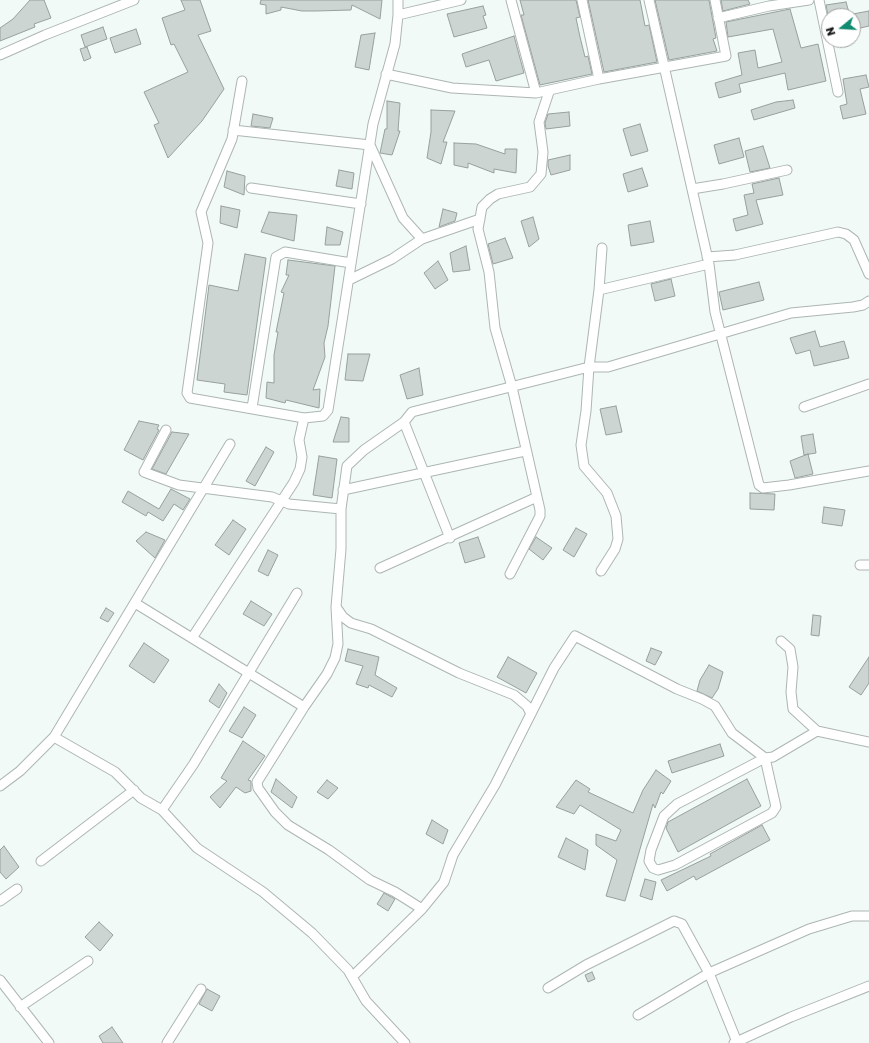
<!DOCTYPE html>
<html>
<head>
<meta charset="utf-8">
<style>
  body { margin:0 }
  #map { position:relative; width:869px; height:1043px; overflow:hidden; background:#f1faf6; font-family:"Golos Text",sans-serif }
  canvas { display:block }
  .north { position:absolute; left:821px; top:8px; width:40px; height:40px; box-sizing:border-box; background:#fff; border:1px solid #a1a3a2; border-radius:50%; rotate:252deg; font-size:11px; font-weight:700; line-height:16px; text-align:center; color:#151817 }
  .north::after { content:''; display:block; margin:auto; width:14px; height:18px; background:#108b6f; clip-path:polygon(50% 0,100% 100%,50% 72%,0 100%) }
</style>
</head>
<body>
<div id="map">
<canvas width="869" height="1043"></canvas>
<div class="north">N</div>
</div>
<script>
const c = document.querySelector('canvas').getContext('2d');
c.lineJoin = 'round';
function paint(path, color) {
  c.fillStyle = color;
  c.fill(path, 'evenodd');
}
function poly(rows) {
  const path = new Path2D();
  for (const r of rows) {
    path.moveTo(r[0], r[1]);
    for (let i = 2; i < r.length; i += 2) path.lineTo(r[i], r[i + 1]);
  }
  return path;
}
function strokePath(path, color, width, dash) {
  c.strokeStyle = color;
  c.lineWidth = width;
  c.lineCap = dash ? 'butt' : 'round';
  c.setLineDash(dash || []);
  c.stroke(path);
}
const building = poly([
  [30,0,44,0,51,18,34,24,35,27,0,41,0,28,13,19,30,0],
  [181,0,200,0,211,31,198,35,224,89,202,121,168,158,154,125,159,123,144,92,188,72,174,44,171,45,162,18,185,10,181,0],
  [261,0,382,0,380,19,352,5,351,10,316,11,302,11,281,7,281,10,266,14,266,5,260,4,261,0],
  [520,0,576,0,580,17,576,18,580,37,585,57,588,56,592,74,540,85,521,15,524,15,520,0],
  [588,0,640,0,645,26,649,25,657,62,604,72,588,0],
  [655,0,709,0,716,38,713,39,717,51,669,60,655,0],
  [721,0,748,0,750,4,723,11,721,0],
  [846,2,850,16,828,16,826,5,846,2],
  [483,6,486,15,483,16,487,28,454,37,447,14,483,6],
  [790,9,801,48,818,44,826,81,788,90,785,73,739,84,741,92,719,98,715,83,742,75,738,53,755,50,758,68,782,62,773,29,728,37,726,22,790,9],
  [869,11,869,26,856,29,853,23,853,14,869,11],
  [103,27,107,39,85,47,81,35,103,27],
  [136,29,141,44,115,53,110,38,136,29],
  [375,33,369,70,355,67,361,35,375,33],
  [514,36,524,73,496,81,489,60,466,67,462,54,514,36],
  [87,47,91,58,84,61,80,49,87,47],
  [866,75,869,87,860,89,866,114,843,119,840,106,847,104,843,79,866,75],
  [793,100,795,108,754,120,751,110,776,102,793,100],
  [387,101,400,103,398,131,400,131,392,155,380,153,385,129,387,129,387,101],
  [431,110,455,111,443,142,447,142,441,164,427,158,431,132,431,110],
  [569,112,570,126,546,129,545,123,548,114,569,112],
  [253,114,273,118,270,128,251,126,253,114],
  [640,124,648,151,631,156,623,129,640,124],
  [739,138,744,157,719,164,714,145,739,138],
  [454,143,476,144,505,154,505,149,517,149,516,173,494,169,494,173,468,163,468,168,454,165,454,143],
  [763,146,770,168,750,172,745,151,763,146],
  [570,155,570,170,551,175,548,166,548,160,570,155],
  [642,168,648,186,628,192,623,174,642,168],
  [339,170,354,173,352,189,336,186,339,170],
  [227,171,245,176,244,195,224,187,227,171],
  [779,178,783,195,756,200,763,224,736,231,733,219,748,215,744,195,754,193,752,184,779,178],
  [221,206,240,210,237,228,220,223,221,206],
  [443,209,457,213,455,221,439,227,443,209],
  [269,212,297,215,294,241,261,232,269,212],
  [533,217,539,239,529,247,521,221,533,217],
  [650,221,654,242,631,246,628,225,650,221],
  [327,227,343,232,340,245,325,245,327,227],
  [505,238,513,258,493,264,488,244,505,238],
  [466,246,470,270,453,272,450,253,466,246],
  [245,254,266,258,247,395,224,392,225,384,197,380,209,285,238,291,245,254],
  [288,260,335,266,328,326,324,343,325,357,313,390,320,389,319,408,286,400,285,403,266,398,267,382,274,383,274,355,278,332,276,332,284,293,281,292,289,275,286,275,288,260],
  [438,261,448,280,435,289,424,273,438,261],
  [671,279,675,296,655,301,651,284,671,279],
  [759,282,764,300,723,310,719,292,759,282],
  [815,331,820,347,844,341,849,358,814,366,810,350,796,354,790,338,815,331],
  [348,354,370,354,363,381,345,380,348,354],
  [419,368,423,395,407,399,400,375,419,368],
  [616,406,622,432,606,435,600,409,616,406],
  [341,417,349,418,349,442,333,442,341,417],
  [139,421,159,425,157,429,159,430,143,460,124,450,139,421],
  [172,432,189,434,166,474,152,469,172,432],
  [813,434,816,453,804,455,801,436,813,434],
  [266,447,274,452,255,486,246,481,266,447],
  [808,454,813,474,795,478,790,461,808,454],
  [319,456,337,459,332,498,313,495,319,456],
  [171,489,190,499,183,510,174,504,163,521,148,512,146,516,122,502,128,491,159,509,171,489],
  [750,493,775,494,774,510,750,509,750,493],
  [824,507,845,510,842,526,822,523,824,507],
  [233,520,246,529,229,555,215,545,233,520],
  [576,528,587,534,574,557,563,550,576,528],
  [146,532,165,540,155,558,136,541,146,532],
  [478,537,485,557,465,563,459,543,478,537],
  [536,537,552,548,543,560,529,549,536,537],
  [268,550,278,555,268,576,258,571,268,550],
  [251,601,272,614,264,626,243,614,251,601],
  [106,608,114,613,108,622,100,618,106,608],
  [813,615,821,616,819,636,811,635,813,615],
  [144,643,169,660,154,683,129,666,144,643],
  [651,648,662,652,655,665,646,661,651,648],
  [348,649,379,657,375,675,397,688,392,697,369,685,368,688,356,684,363,666,345,661,348,649],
  [508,657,537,673,526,693,497,677,508,657],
  [869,657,869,683,861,695,849,687,869,657],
  [709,665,723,672,718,689,712,698,697,691,700,680,709,665],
  [219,684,227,693,219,708,209,701,219,684],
  [244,707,256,715,242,738,229,731,244,707],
  [243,741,265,756,248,780,251,781,251,791,245,793,236,787,220,808,210,797,227,781,221,778,243,741],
  [720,744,724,756,672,773,668,761,720,744],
  [656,770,671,781,663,794,661,792,655,808,653,804,625,901,606,896,617,860,596,845,596,834,616,841,621,830,580,805,574,814,556,807,576,780,590,789,588,792,633,813,643,790,656,770],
  [276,779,297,797,292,808,271,792,276,779],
  [747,779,761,806,678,852,666,828,668,822,747,779],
  [327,780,338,788,328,799,317,792,327,780],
  [432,820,448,830,443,844,426,834,432,820],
  [762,825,770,840,696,880,694,876,667,891,661,880,711,856,710,854,762,825],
  [566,838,588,850,585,870,558,857,566,838],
  [4,846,19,867,6,879,0,872,0,850,4,846],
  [645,879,656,882,652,900,640,896,645,879],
  [384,893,395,899,388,911,377,904,384,893],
  [99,922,113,935,100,951,85,937,99,922],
  [592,972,595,979,588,982,585,975,592,972],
  [207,989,220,996,212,1011,199,1004,207,989],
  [112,1027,123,1043,103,1043,99,1036,112,1027]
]);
paint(building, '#ccd5d2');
strokePath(building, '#98a09d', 1);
const street = poly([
  [511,0,536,93],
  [582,0,599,79],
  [649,0,709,264,715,312,759,485,763,488,789,485,869,471],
  [819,0,838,92],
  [398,15,461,0],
  [718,18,769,6,809,0],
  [0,55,45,35,134,0],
  [386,74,452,88,536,93,599,79,726,56,715,0],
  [242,81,232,139,201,212,208,243,187,393,190,398,304,418,323,416,328,410,373,124,395,44,398,15,398,0],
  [233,130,370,145,403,218,422,239],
  [251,188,361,204],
  [692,189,723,184,787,170],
  [707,257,735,255,838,232,846,234,854,240,869,274],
  [349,280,392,259,422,239,480,219],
  [599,290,709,264],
  [804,407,869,384],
  [252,408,276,257,285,252,351,263],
  [404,422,450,538],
  [166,430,144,472,179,485,272,497,289,504,341,509],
  [343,490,525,451],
  [860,565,869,565],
  [380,568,537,497],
  [601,571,615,549,618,539,616,516,607,493,584,466,581,445,586,411,589,367,599,290,602,248],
  [510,574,540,516,540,510,512,387,495,328,489,272,478,229,482,207,490,199,498,194,530,187,541,174,543,152,539,122,549,92],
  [135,603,304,707],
  [336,607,343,617,351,623,371,629,459,673,514,695,527,706,531,714],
  [192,638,294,482,300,469,302,457,299,440,304,418],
  [781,641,790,649,793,667,791,692,793,709,817,731],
  [54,737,115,772,141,798,162,810,197,848,263,892,312,933,348,970,366,1001,405,1043],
  [765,758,776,807,772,813,675,865,658,870,653,868,649,861,651,850,664,816,677,804,765,758],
  [0,786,20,771,54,737,230,444],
  [162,810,193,765,297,593],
  [41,861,134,790],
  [0,901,17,889],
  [422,909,395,892,370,880,329,850,288,825,275,812,258,788,257,782,304,707,327,674,335,658,338,644,336,607,341,549,341,509,347,466,364,450,404,422,412,412,589,367,608,367,791,313,853,307,863,305,869,301],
  [352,977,422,909,444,882,453,855,495,785,554,668,575,636,677,689,702,699,715,706,732,733,765,758,773,757,817,731,869,742],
  [0,980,49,1043],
  [548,988,586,965,674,921,682,924,709,973,737,1042],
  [20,1007,88,961],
  [638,1015,709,973,809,929,852,916,869,916],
  [167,1043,201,989],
  [734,1043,791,1017,869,986]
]);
strokePath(street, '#adb6b2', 11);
strokePath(street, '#fff', 9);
</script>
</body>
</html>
